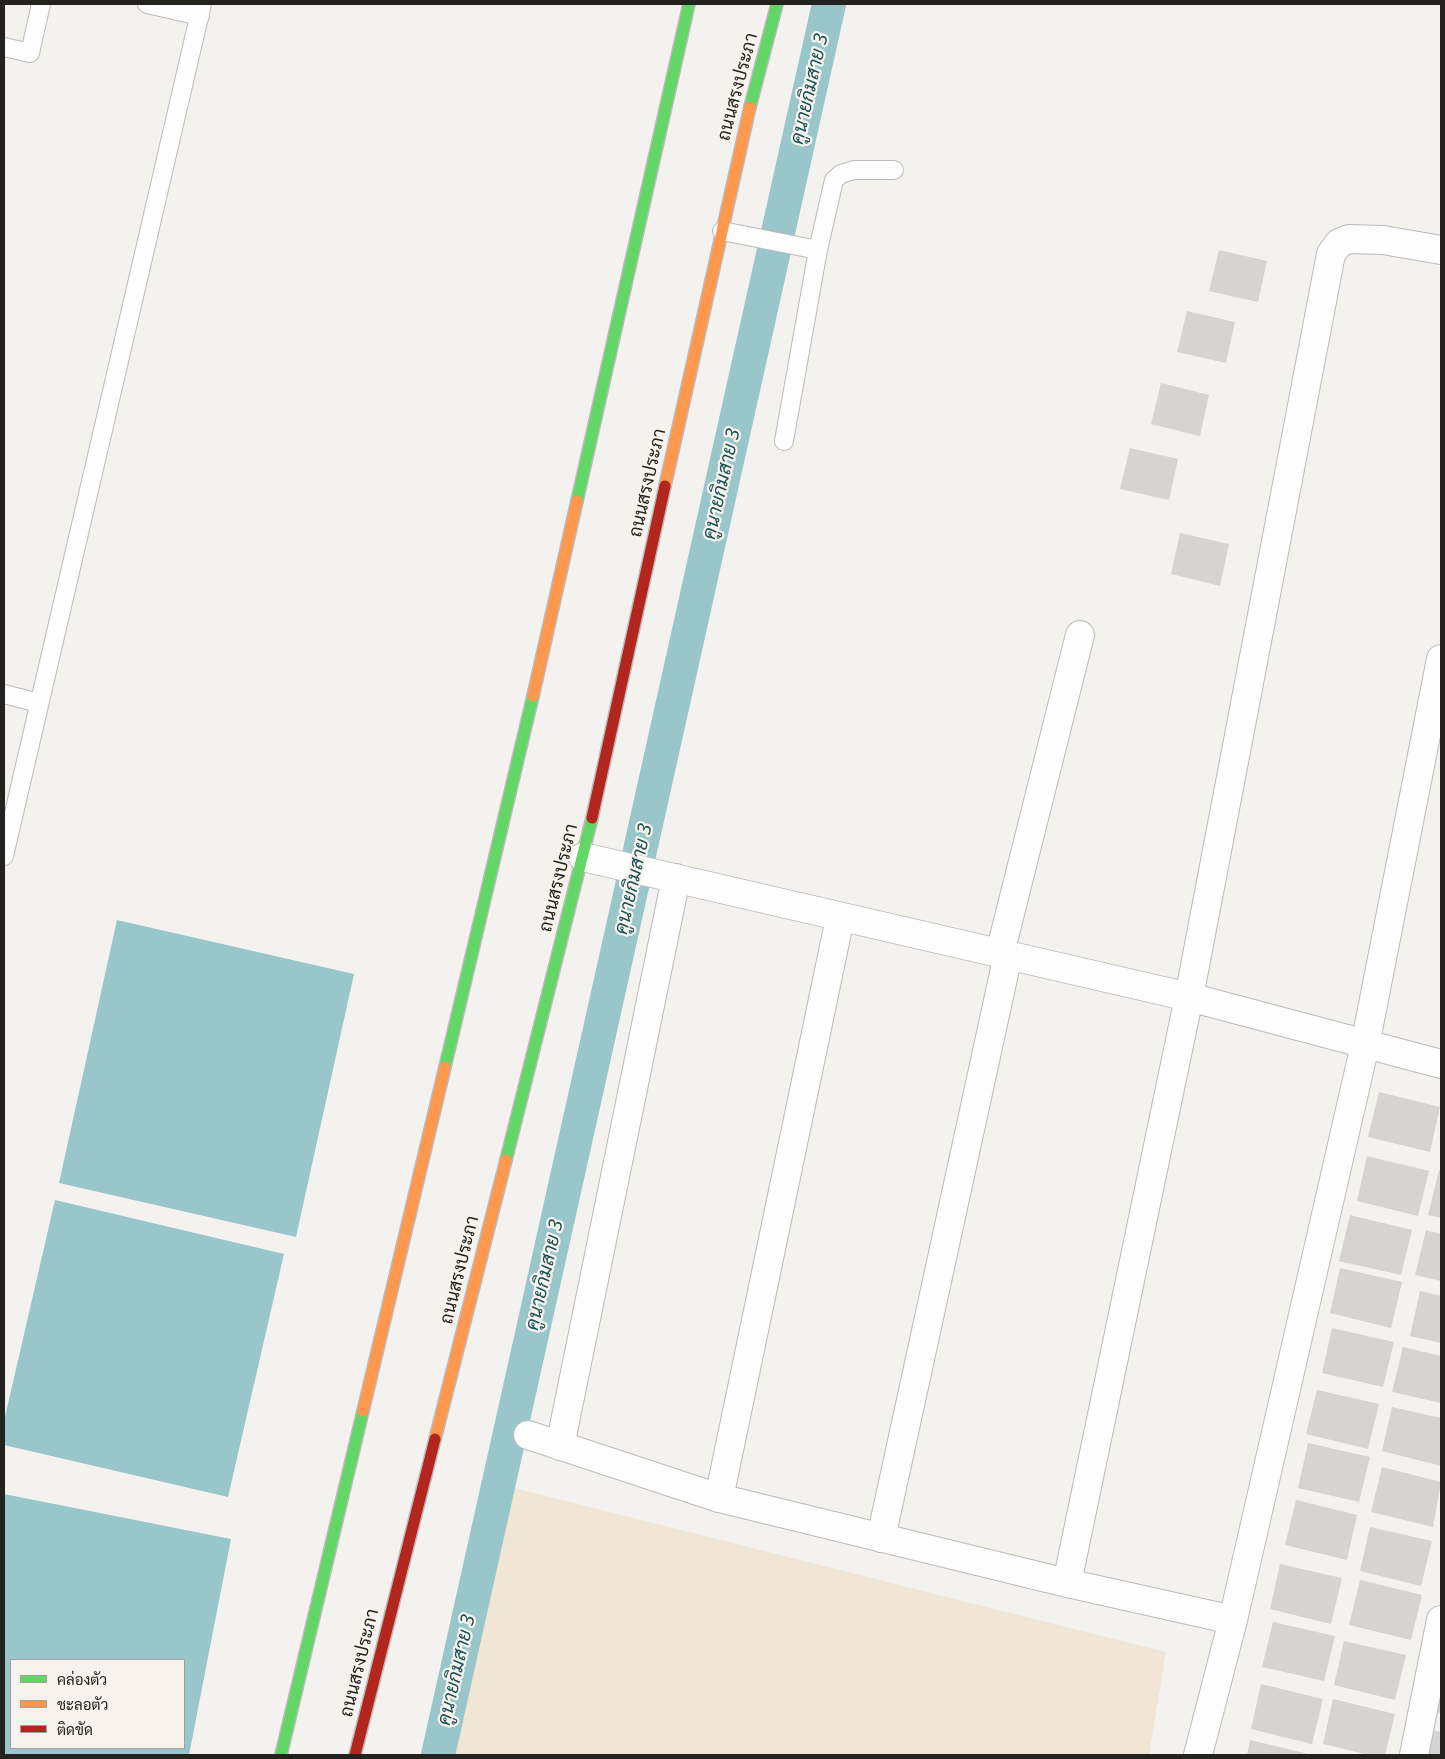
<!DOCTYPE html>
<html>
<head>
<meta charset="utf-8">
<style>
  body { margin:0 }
  #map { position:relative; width:1445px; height:1759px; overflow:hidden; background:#f4f2ef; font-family:"Noto Sans",Sarabun,sans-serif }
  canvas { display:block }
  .frame { position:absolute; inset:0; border:5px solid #23221f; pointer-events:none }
  .legend { position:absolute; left:10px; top:1659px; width:175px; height:90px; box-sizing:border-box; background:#f7f3ec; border:1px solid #a29f9a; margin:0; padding:6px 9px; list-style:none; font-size:15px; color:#23221f }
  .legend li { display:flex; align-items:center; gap:10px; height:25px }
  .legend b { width:25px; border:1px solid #a29f9a }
</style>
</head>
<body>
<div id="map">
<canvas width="1445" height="1759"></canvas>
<div class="frame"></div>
<ul class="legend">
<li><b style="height:6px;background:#63d668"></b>คล่องตัว</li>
<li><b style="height:6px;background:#ff974d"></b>ชะลอตัว</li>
<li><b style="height:6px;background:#b3261e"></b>ติดขัด</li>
</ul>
</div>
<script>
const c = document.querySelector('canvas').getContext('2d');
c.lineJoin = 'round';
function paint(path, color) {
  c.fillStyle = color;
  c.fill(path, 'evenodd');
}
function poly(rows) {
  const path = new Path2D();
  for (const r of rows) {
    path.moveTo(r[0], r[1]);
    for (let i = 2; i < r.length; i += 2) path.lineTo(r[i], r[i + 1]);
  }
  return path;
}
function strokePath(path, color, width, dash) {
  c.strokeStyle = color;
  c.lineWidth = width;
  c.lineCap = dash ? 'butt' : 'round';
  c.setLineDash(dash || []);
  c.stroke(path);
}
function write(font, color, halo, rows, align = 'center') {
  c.font = font + ' "Noto Sans",Sarabun,sans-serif';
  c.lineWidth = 4.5;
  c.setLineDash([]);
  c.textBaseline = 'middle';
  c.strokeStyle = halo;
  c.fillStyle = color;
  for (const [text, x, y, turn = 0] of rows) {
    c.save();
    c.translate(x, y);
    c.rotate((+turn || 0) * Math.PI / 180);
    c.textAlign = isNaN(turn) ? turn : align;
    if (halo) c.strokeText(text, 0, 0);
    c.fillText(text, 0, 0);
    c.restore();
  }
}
paint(poly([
  [498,1484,1166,1652,1149,1755,438,1755]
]), '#f1e6d6');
paint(poly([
  [117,920,354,974,296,1237,59,1183],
  [55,1200,284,1254,228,1497,4,1445,4,1421],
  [4,1494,231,1539,189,1755,4,1755],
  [11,1660,184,1660,184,1748,11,1748]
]), '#99c6ca');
strokePath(poly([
  [438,1755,829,4]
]), '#99c6ca', 34);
paint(poly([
  [1219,250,1267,261,1258,302,1209,291],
  [1187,311,1235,322,1226,363,1177,352],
  [1161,383,1209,395,1200,436,1151,424],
  [1130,448,1178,459,1169,500,1120,489],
  [1180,533,1229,544,1220,586,1171,574],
  [1379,1092,1440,1107,1430,1152,1368,1137],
  [1367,1156,1429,1171,1418,1216,1357,1201],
  [1439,1170,1441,1171,1441,1218,1428,1215],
  [1350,1215,1412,1230,1401,1275,1339,1261],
  [1426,1230,1441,1234,1441,1281,1415,1275],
  [1340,1268,1402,1282,1391,1328,1330,1313],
  [1420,1291,1441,1296,1441,1343,1410,1336],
  [1332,1328,1394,1342,1383,1387,1322,1373],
  [1403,1347,1441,1356,1441,1403,1392,1392],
  [1317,1390,1379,1404,1368,1449,1306,1434],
  [1392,1407,1441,1418,1441,1466,1382,1451],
  [1308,1443,1370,1457,1359,1502,1298,1488],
  [1382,1467,1441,1482,1433,1527,1371,1512],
  [1296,1500,1357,1515,1347,1560,1285,1545],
  [1370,1527,1432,1541,1421,1586,1360,1571],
  [1280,1564,1342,1578,1331,1624,1270,1609],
  [1360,1580,1422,1595,1411,1640,1349,1625],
  [1273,1622,1335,1636,1324,1681,1262,1667],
  [1344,1641,1406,1655,1395,1700,1334,1685],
  [1261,1684,1323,1699,1312,1744,1251,1729],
  [1441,1688,1441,1713,1435,1712],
  [1333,1699,1395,1714,1385,1755,1369,1755,1323,1744],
  [1433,1730,1441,1732,1441,1755,1427,1755],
  [1250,1740,1313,1755,1247,1755]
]), '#d6d4d2');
const lane = poly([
  [147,4,200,16],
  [4,47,30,53,41,4],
  [722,231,818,250,784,441],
  [818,250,834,180,841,174,854,170,894,170],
  [4,694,39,703],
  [4,856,202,4]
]);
const street = poly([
  [583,857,1189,997,1441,1064],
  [1000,953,1080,635],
  [528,1435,719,1498,1067,1583,1233,1620],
  [560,1446,676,878],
  [719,1498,840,918],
  [881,1538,1008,955],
  [1067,1583,1189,997,1331,254,1339,243,1349,239,1383,240,1441,250],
  [1198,1755,1233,1620,1365,1045,1441,659],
  [1414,1755,1441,1620]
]);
const fast = poly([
  [750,107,777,4],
  [577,501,689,4],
  [445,1067,533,696],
  [506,1160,592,818],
  [281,1755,363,1411]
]);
const slow = poly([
  [665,486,750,107],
  [533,696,577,501],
  [363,1411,445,1067],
  [435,1439,506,1160]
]);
const jam = poly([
  [592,818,665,486],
  [355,1755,435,1439]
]);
strokePath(lane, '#bcbab8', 20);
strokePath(street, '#bcbab8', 30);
strokePath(fast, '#bcbab8', 14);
strokePath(slow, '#bcbab8', 14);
strokePath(jam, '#bcbab8', 14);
strokePath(lane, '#fdfdfd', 18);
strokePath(street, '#fdfdfd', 28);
strokePath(fast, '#63d668', 11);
strokePath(slow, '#ff974d', 11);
strokePath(jam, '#b3261e', 11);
write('18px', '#23221f', '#f7f3ec', [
  ["ถนนสรงประภา",738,87,-75],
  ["ถนนสรงประภา",648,483,-77],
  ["ถนนสรงประภา",559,878,-76],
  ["ถนนสรงประภา",460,1270,-76],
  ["ถนนสรงประภา",360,1663,-76]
]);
write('italic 19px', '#164f55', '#f7f3ec', [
  ["คูนายกิมสาย 3",810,89,-77],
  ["คูนายกิมสาย 3",722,484,-77],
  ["คูนายกิมสาย 3",634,879,-77],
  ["คูนายกิมสาย 3",545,1275,-77],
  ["คูนายกิมสาย 3",457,1670,-77]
]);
</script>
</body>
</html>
